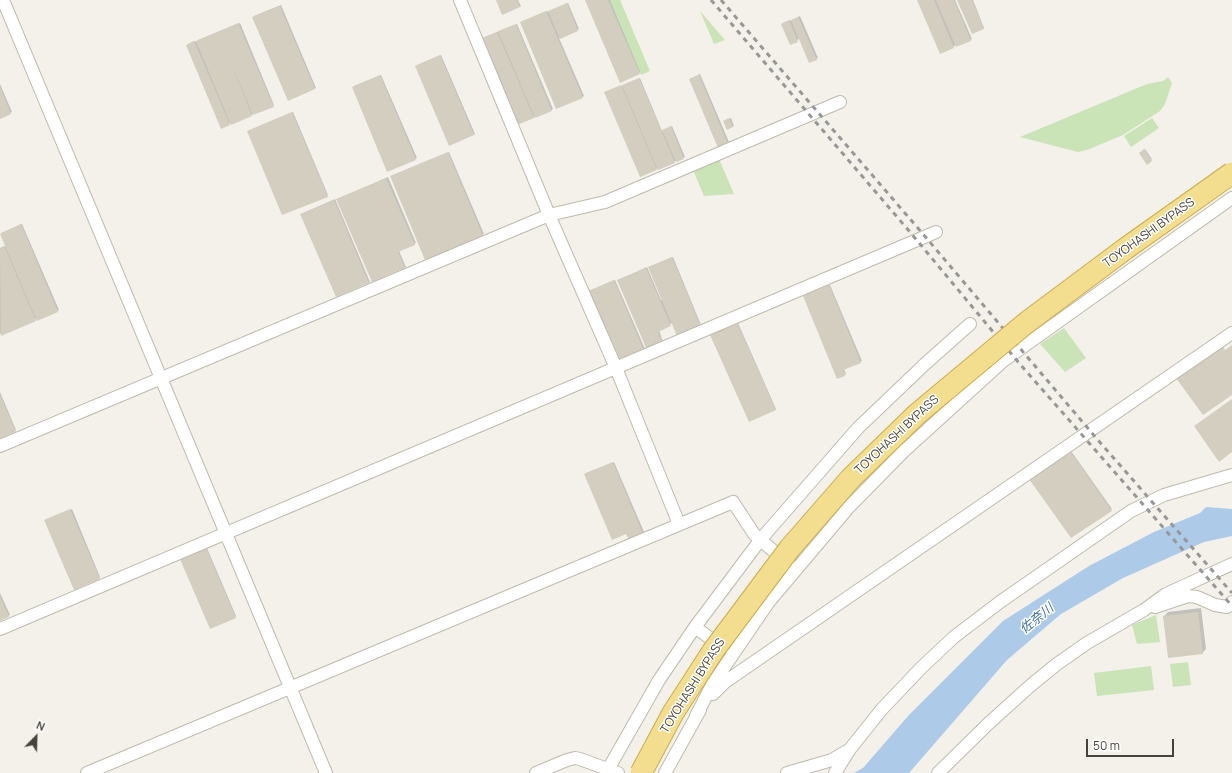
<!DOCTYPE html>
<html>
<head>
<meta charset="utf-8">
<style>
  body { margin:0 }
  #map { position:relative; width:1232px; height:773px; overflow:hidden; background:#f3f1ea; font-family:Manrope,sans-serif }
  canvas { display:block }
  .north { position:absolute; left:16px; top:717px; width:40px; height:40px; -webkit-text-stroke:3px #fff; paint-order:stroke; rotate:23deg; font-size:11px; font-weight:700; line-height:16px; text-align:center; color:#464239 }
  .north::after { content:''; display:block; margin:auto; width:14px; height:18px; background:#464239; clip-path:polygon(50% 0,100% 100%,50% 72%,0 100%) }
  .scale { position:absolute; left:1086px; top:739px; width:88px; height:18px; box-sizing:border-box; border:2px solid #464239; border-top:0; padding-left:5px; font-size:12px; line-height:14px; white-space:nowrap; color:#464239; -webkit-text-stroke:3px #fff; paint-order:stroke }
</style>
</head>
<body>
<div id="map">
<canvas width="1232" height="773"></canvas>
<div class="north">N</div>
<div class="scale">50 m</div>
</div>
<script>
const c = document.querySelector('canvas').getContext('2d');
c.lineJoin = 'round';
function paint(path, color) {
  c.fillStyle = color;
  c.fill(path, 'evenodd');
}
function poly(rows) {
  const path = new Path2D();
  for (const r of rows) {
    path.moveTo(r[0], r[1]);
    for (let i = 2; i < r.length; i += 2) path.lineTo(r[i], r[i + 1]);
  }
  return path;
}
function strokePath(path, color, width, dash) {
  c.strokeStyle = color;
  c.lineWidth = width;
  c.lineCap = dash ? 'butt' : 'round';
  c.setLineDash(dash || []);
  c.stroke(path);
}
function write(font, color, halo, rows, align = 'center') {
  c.font = font + ' Manrope,"Noto Sans JP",sans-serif';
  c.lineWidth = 3;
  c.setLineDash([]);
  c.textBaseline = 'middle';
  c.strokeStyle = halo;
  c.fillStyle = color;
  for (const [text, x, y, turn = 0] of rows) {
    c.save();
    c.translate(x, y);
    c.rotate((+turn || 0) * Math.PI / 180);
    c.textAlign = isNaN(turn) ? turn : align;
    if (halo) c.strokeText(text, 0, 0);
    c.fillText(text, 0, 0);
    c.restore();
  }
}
paint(poly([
  [610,0,620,0,650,71,641,75],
  [700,11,725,40,714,44],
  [1168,77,1172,83,1165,104,1160,111,1123,135,1087,150,1078,152,1020,137,1147,84,1163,81],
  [1152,118,1159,128,1131,147,1124,136],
  [719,159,734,194,704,196,693,170],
  [1064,328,1086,358,1065,372,1040,344],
  [1156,615,1160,642,1137,644,1132,625],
  [1188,662,1191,685,1173,687,1170,664],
  [1151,666,1154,690,1097,696,1094,673]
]), '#cae3b7');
paint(poly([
  [1206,507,1232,509,1232,536,1204,542,1123,578,1061,614,1007,660,909,773,854,773,863,768,909,715,1003,621,1089,566,1154,532,1200,513]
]), '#adcae9');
paint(poly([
  [497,0,518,0,521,6,520,7],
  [586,0,610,0,640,72,639,73],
  [918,0,955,0,972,39,956,46,956,45,953,47],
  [958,0,973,0,984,28,983,29],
  [568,3,579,29,559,38,584,96,582,97,522,22,547,11,548,12],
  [281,5,316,88,288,100,254,16],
  [800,16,818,58,809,62,799,38,797,41,783,23,790,20,791,21],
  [240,23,274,105,232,123,231,122,229,124,188,44,195,41,196,42,198,40],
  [517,24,553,109,517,124,482,38],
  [441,55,475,134,474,135,417,65],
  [700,74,729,142,719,147,690,79],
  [381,75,417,158,388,170,354,86],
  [640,78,662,131,672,126,685,157,656,169,605,93],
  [0,84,12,112,0,117],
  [293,112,328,195,327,196,248,131],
  [731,118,734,126,727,129,724,121],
  [1145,149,1152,159,1147,163,1140,153],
  [449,152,484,234,426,259,392,176],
  [388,177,416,243,399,251,406,267,405,268,338,199],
  [335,199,370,282,369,283,301,214],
  [22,224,59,310,0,334,0,248,6,246,1,233],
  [673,257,701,325,700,326,672,323,659,330,663,342,662,343,618,280,647,267,661,300,662,300,649,267],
  [615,280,645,349,615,362,586,292],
  [830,285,862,361,844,369,846,374,845,375,805,295],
  [738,323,776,409,775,410,712,334],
  [0,392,16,430,0,438],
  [1071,451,1112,509,1111,510,1031,479],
  [614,462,644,532,629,539,626,533,586,473],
  [72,509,100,577,99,578,47,519],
  [207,548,236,616,235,617,183,559],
  [0,593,10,615,0,620],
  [1201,608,1206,649,1202,653,1164,616,1168,612]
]), '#0003');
paint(poly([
  [496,0,517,0,520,7,502,15],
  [585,0,608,0,640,74,620,83],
  [917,0,934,0,954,48,940,54],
  [936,0,954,0,971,41,956,47],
  [957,0,972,0,984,29,972,34],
  [567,3,578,31,560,39,548,11],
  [280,6,315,89,288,101,252,17],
  [546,11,583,98,556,109,520,22],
  [798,17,817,60,809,63,791,20],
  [789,20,798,42,790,45,781,24],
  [238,23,274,107,253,115,230,60,252,116,231,125,196,41],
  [516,24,552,111,535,118,498,31],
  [497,32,534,118,517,125,480,39],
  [194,41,230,125,221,129,186,45],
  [440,55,474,135,449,146,415,66],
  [380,75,416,160,387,172,352,87],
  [699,75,728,144,718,148,689,79],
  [639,78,675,163,658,170,622,85],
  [621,85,657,170,640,177,604,92],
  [0,87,11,114,0,119],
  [292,112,328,197,282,215,247,131],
  [729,118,733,127,727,130,723,121],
  [671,126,684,159,676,162,662,130],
  [1144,149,1152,161,1147,165,1139,153],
  [448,152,483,236,425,260,390,176],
  [386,178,415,245,398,252,405,268,372,282,336,199],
  [334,200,369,283,336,297,300,214],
  [21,224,58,312,37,321,0,234],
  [4,246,36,321,1,336,0,248],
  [672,257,701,327,677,336,648,267],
  [646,268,671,326,658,332,663,343,647,350,617,280],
  [614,280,644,351,614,363,584,293],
  [829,285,861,363,843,370,845,376,837,379,803,296],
  [737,323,776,410,749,422,710,335],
  [1232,345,1232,395,1203,415,1176,378,1223,346,1225,350],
  [0,395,16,432,0,439],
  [1232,399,1232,452,1219,462,1194,426],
  [1070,451,1112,511,1071,538,1029,479],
  [613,462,643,534,629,540,626,534,612,540,584,474],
  [70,509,100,579,74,590,44,520],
  [206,548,236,618,210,629,180,559],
  [0,596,9,617,0,621],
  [1198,612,1203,654,1168,658,1163,616]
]), '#d3cec0');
const minor = poly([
  [3,0,326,773],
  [460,0,549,215,616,368,679,524],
  [0,446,549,215,605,202,840,102],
  [1155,607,1188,596,1197,597,1215,605,1227,607,1232,602],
  [0,629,936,232],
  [723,648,695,627,761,539,858,428,925,364,970,324],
  [713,694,725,682,1232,333],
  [696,716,712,685,768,603,849,507,904,451,1003,361,1232,198],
  [87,773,733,502,754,534,795,570],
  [536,773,567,760,575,758,580,759,618,773],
  [606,773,659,680,695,627],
  [665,773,700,710],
  [787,773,832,760,847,751],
  [835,773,850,749,882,709,922,667,954,637,1000,602,1131,511,1164,495,1232,475],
  [938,773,989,723,1030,686,1057,664,1087,643,1144,610,1166,594,1232,564]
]);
strokePath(minor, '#bebaad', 14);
strokePath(minor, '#fff', 12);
strokePath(poly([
  [711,0,910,232,1019,363,1232,606],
  [721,0,917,227,1097,439,1232,593]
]), '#979797', 3, [5, 5]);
const trunkBridge = poly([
  [641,773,673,713,713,651,790,548,851,478,917,414,1026,323,1125,249,1232,173]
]);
strokePath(trunkBridge, '#cdac4a', 23, []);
strokePath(trunkBridge, '#f2de8e', 21);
write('12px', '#464239', '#fff', [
  ["TOYOHASHI BYPASS",1149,233,-36],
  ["TOYOHASHI BYPASS",897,435,-43],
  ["TOYOHASHI BYPASS",693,686,-58]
]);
write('italic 13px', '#3d6ea7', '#fff', [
  ["佐奈川",1037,619,-39]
]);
</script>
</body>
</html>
